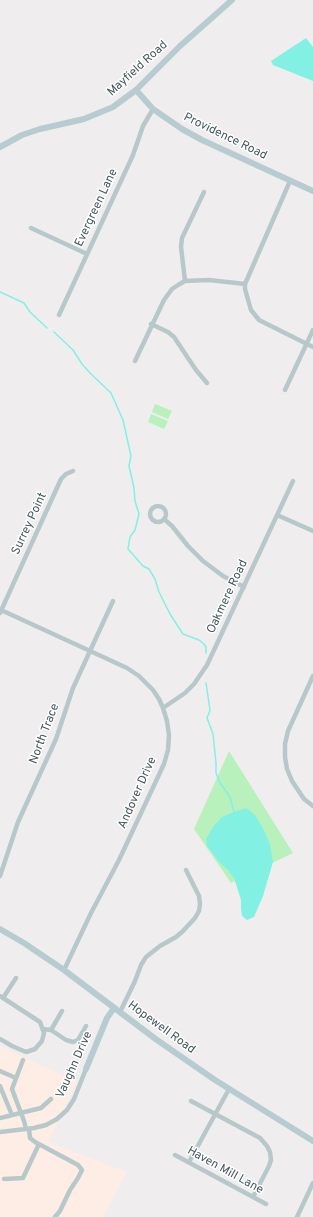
<!DOCTYPE html>
<html>
<head>
<meta charset="utf-8">
<style>
  body { margin:0 }
  canvas { display:block; background:#f0edee }
</style>
</head>
<body>
<canvas width="313" height="1217"></canvas>
<script>
const c = document.querySelector('canvas').getContext('2d');
c.lineJoin = 'round';
function paint(path, color) {
  c.fillStyle = color;
  c.fill(path, 'evenodd');
}
function poly(rows) {
  const path = new Path2D();
  for (const r of rows) {
    if (r.length === 3) {
      path.moveTo(r[0] + r[2], r[1]);
      path.arc(r[0], r[1], r[2], 0, 2 * Math.PI);
      continue;
    }
    path.moveTo(r[0], r[1]);
    for (let i = 2; i < r.length; i += 2) path.lineTo(r[i], r[i + 1]);
  }
  return path;
}
function strokePath(path, color, width, dash) {
  c.strokeStyle = color;
  c.lineWidth = width;
  c.lineCap = dash ? 'butt' : 'round';
  c.setLineDash(dash || []);
  c.stroke(path);
}
function write(font, color, halo, rows, align = 'center') {
  c.font = font + ' Overpass,sans-serif';
  c.lineWidth = 3;
  c.setLineDash([]);
  c.textBaseline = 'middle';
  c.strokeStyle = halo;
  c.fillStyle = color;
  for (const [text, x, y, turn = 0] of rows) {
    c.save();
    c.translate(x, y);
    c.rotate((+turn || 0) * Math.PI / 180);
    c.textAlign = isNaN(turn) ? turn : align;
    if (halo) c.strokeText(text, 0, 0);
    c.fillText(text, 0, 0);
    c.restore();
  }
}
paint(poly([
  [0,1046,77,1082,48,1142,127,1172,103,1217,0,1217]
]), '#fdede4');
paint(poly([
  [155,404,172,411,168,419,152,412],
  [151,414,168,421,164,429,148,422],
  [229,751,293,853,231,883,194,829]
]), '#b8f1bb');
paint(poly([
  [306,38,313,47,313,81,273,65,271,61],
  [246,808,255,815,263,828,270,844,273,862,263,896,254,917,247,920,242,916,241,909,241,900,234,878,228,870,219,862,207,846,206,839,213,827,222,817,234,812]
]), '#82f1e3');
strokePath(poly([
  [0,292,24,303,30,312,47,328],
  [54,332,73,350,82,364,90,373,111,393,123,420,131,456,129,466,134,488,135,501,139,514,135,530,130,537,128,549,143,566,149,569,155,579,159,592,170,614,183,634,199,640,204,644,206,647,206,653],
  [206,683,210,710,207,718,213,734,216,763,216,773,220,783,230,797,234,812]
]), '#82f1e3', 1.5);
strokePath(poly([
  [290,181,245,284,245,289,251,310,259,320,313,347],
  [31,228,87,254],
  [185,281,181,247,182,238,204,192],
  [59,315,133,155,143,126,153,109],
  [151,324,168,332,174,337,196,370,207,383],
  [135,361,164,300,172,289,178,285,185,281,209,280,245,284],
  [285,390,313,330],
  [158,514,8],
  [277,515,313,531],
  [164,519,172,526,188,546,203,561,223,576,244,587],
  [1,610,127,668,139,676,153,690,159,699,163,708,167,721,169,735,168,750,164,764,119,860,91,913,64,970],
  [0,613,61,479,66,474,73,471],
  [313,676,288,731,285,744,285,757,287,769,292,781,304,799,313,806],
  [163,708,185,693,194,684,207,665,293,481],
  [0,876,18,822,56,739,73,688,113,601],
  [0,996,40,1022,44,1033,42,1041,35,1049,26,1052,12,1046,0,1039],
  [3,998,16,978],
  [120,1012,135,981,141,965,146,957,160,946,176,937,183,931,195,918,199,911,200,904,199,896,186,870],
  [43,1029,51,1030,66,1040,73,1042,78,1040,86,1026],
  [51,1030,62,1011],
  [23,1060,12,1089,24,1121,26,1129],
  [0,1071,16,1078],
  [0,1086,12,1115],
  [191,1101,260,1138,267,1146,270,1152,271,1160,269,1166,253,1197],
  [0,1118,41,1108,51,1099],
  [29,1129,30,1138,35,1142,78,1165,82,1170,78,1178,70,1190,60,1211,55,1217],
  [0,1132,34,1128,46,1125,57,1119,67,1110,74,1099,86,1069],
  [175,1155,266,1204],
  [189,1162,229,1089],
  [4,1179,23,1178,39,1144],
  [297,1217,313,1183]
]), '#b7c8cb', 4.5);
strokePath(poly([
  [136,90,153,109,182,129,202,140,313,191],
  [0,147,22,135,40,129,84,119,113,107,136,90,180,46,232,0],
  [0,929,24,943,64,970,157,1040,215,1080,313,1141],
  [86,1069,107,1018,114,1008]
]), '#b7ccd0', 6);
write('12px', '#44585b', '#fff', [
  ["Mayfield Road",138,69,-42],
  ["Providence Road",225,137,26],
  ["Evergreen Lane",97,208,-65],
  ["Surrey Point",30,524,-65],
  ["Oakmere Road",228,597,-65],
  ["North Trace",45,734,-69],
  ["Andover Drive",138,793,-66],
  ["Hopewell Road",161,1028,36],
  ["Vaughn Drive",75,1065,-66],
  ["Haven Mill Lane",225,1171,29]
]);
</script>
</body>
</html>
